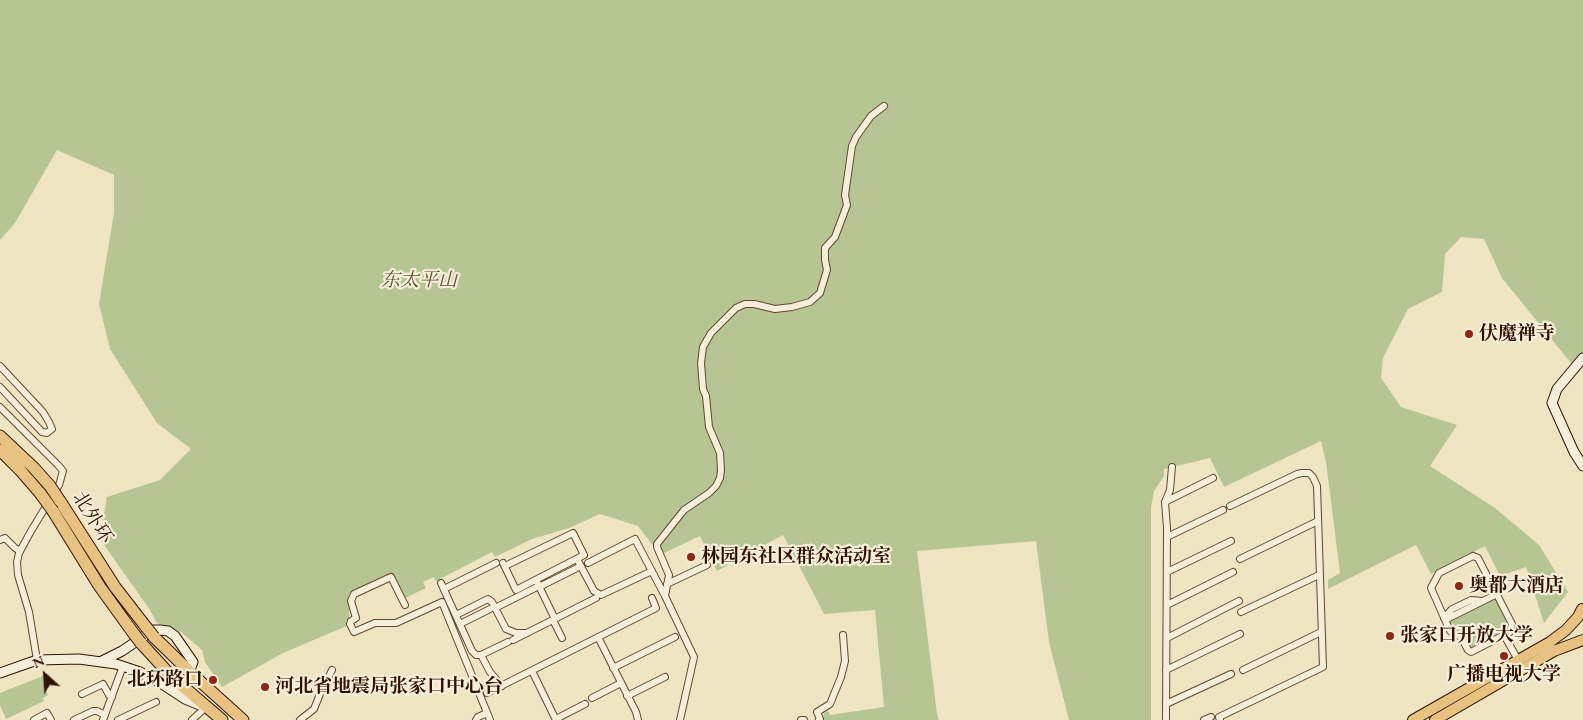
<!DOCTYPE html>
<html>
<head>
<meta charset="utf-8">
<style>
  body { margin:0 }
  #map { position:relative; width:1583px; height:720px; overflow:hidden; background:#efe5c3; font-family:"EB Garamond",serif }
  canvas { display:block }
  .north { position:absolute; left:20px; top:650px; width:50px; height:50px; -webkit-text-stroke:4px #f5eed8; paint-order:stroke; rotate:334deg; font-size:14px; font-weight:700; line-height:20px; text-align:center; color:#301200 }
  .north::after { content:''; display:block; margin:auto; width:18px; height:22px; background:#301200; clip-path:polygon(50% 0,100% 100%,50% 72%,0 100%) }
</style>
</head>
<body>
<div id="map">
<canvas width="1583" height="720"></canvas>
<div class="north">N</div>
</div>
<script>
const c = document.querySelector('canvas').getContext('2d');
c.lineJoin = 'round';
function paint(path, color) {
  c.fillStyle = color;
  c.fill(path, 'evenodd');
}
function poly(rows) {
  const path = new Path2D();
  for (const r of rows) {
    path.moveTo(r[0], r[1]);
    for (let i = 2; i < r.length; i += 2) path.lineTo(r[i], r[i + 1]);
  }
  return path;
}
function strokePath(path, color, width, dash) {
  c.strokeStyle = color;
  c.lineWidth = width;
  c.lineCap = dash ? 'butt' : 'round';
  c.setLineDash(dash || []);
  c.stroke(path);
}
function write(font, color, halo, rows, align = 'center') {
  c.font = font + ' "EB Garamond","Noto Serif SC",serif';
  c.lineWidth = 4.5;
  c.setLineDash([]);
  c.textBaseline = 'middle';
  c.strokeStyle = halo;
  c.fillStyle = color;
  for (const [text, x, y, turn = 0] of rows) {
    c.save();
    c.translate(x, y);
    c.rotate((+turn || 0) * Math.PI / 180);
    c.textAlign = isNaN(turn) ? turn : align;
    if (halo) c.strokeText(text, 0, 0);
    c.fillText(text, 0, 0);
    c.restore();
  }
}
paint(poly([
  [0,0,1583,0,1583,362,1575,368,1502,278,1484,239,1461,237,1445,254,1442,292,1408,309,1383,358,1381,378,1401,407,1457,425,1430,466,1495,508,1539,545,1568,592,1544,623,1526,567,1500,576,1485,546,1431,574,1416,545,1328,589,1328,580,1340,573,1326,462,1321,441,1224,487,1210,458,1164,469,1164,476,1154,491,1151,507,1151,720,1069,720,1049,642,1036,541,917,551,937,714,939,720,822,720,824,713,828,711,830,715,884,707,875,610,824,614,783,535,717,571,700,536,664,553,654,547,638,526,600,514,569,528,532,539,495,557,492,552,436,581,434,577,423,582,426,588,405,598,392,573,349,594,349,625,283,653,222,687,205,662,202,650,181,632,157,623,150,610,100,539,107,497,160,480,191,449,157,423,110,349,99,304,114,213,114,175,57,150,15,223,0,240],
  [1496,598,1509,624,1507,629,1469,649,1453,630,1449,621],
  [48,674,54,685,45,689,48,695,43,698,44,701,6,719,0,705,0,693]
]), '#b7c595');
const street = poly([
  [0,366,43,412,49,422,52,429,47,433,42,432,0,387],
  [0,407,58,465,63,471,59,485,31,531,19,553,17,562,18,575,29,612,37,660],
  [1165,502,1213,478],
  [1167,537,1223,510],
  [0,540,5,538,15,548,20,551],
  [1473,556,1478,558,1512,624,1510,632,1471,652,1468,650,1461,637,1450,631,1431,588,1439,573,1473,556],
  [577,559,594,591,601,595,652,571],
  [1240,559,1318,521],
  [503,563,516,590,584,555,573,533,505,566],
  [588,563,635,539,665,596],
  [1167,572,1231,541],
  [536,580,555,619],
  [441,583,472,651,476,655,481,655,490,672,502,686],
  [667,584,707,565],
  [539,587,577,568],
  [444,589,496,563],
  [405,605,391,577,354,594,351,601,356,618,351,621,350,624,354,632,375,623,396,623,442,602,490,720],
  [1167,605,1233,572],
  [495,608,535,588],
  [1241,612,1319,575],
  [456,615,488,599,492,602,506,629,516,633,527,633],
  [1444,618,1452,609,1471,600,1482,601],
  [553,620,562,638],
  [1445,620,1497,594],
  [460,624,490,609],
  [1504,635,1518,660],
  [598,637,636,712,638,720],
  [1167,638,1239,601],
  [513,640,596,598],
  [481,655,508,642],
  [613,668,675,637],
  [1166,670,1240,634],
  [1243,670,1321,632],
  [532,671,556,720],
  [487,693,656,608,652,598],
  [82,694,103,684,109,695,112,697],
  [627,696,665,677],
  [592,698,621,683],
  [1166,704,1231,674],
  [556,719,585,704],
  [34,720,47,713,51,720],
  [74,720,93,711,97,711,105,715],
  [103,720,123,666],
  [118,720,156,702],
  [192,720,206,707],
  [300,720,314,709,320,694,332,670],
  [476,720,478,717,487,713],
  [680,720,694,657,665,596,669,575,657,547,657,544,684,510,709,493,716,486,720,478,721,470,720,453,709,427,706,396,703,389,701,363,703,347,711,333,736,308,745,304,754,304,775,309,792,307,810,302,820,293,827,270,825,260,825,248,835,237,847,205,845,195,852,146,856,137,871,116,884,106],
  [801,720,804,720],
  [819,720,820,719,817,712,830,704,841,677,845,661,843,635],
  [1166,720,1167,528,1165,502,1170,490,1172,467],
  [1204,720,1211,717],
  [1220,720,1219,717,1323,667,1317,486,1313,477,1309,473,1302,473,1297,474,1230,506]
]);
const secondary = poly([
  [1583,358,1557,389,1552,403,1574,452,1583,466],
  [100,662,122,651,153,630,160,630,168,631,175,636,193,662,191,667,186,668],
  [0,673,37,660,79,659,116,664,140,672,162,684,185,699,202,706]
]);
const primary = poly([
  [1413,720,1550,642,1566,630,1578,617,1582,609],
  [1435,720,1554,651,1583,640]
]);
const highway = poly([
  [0,436,34,468,50,486],
  [0,450,20,470,40,493],
  [60,501,115,587,146,627],
  [53,511,100,587,134,634],
  [154,637,192,674,243,720],
  [141,643,172,677,222,720]
]);
strokePath(street, '#604731', 8);
strokePath(secondary, '#301200', 11);
strokePath(primary, '#301200', 12);
strokePath(highway, '#301200', 13);
strokePath(street, '#f5eed8', 6);
strokePath(secondary, '#f5eed8', 9);
strokePath(primary, '#e8c282', 10);
strokePath(highway, '#e8c282', 11);
const highwayBridge = poly([
  [50,486,60,501],
  [40,493,53,511],
  [146,627,154,637],
  [134,634,141,643]
]);
strokePath(highwayBridge, '#301200', 13, []);
strokePath(highwayBridge, '#e8c282', 11);
for (const [x, y, r, color] of [
  [1469,334,5,"#8f2418"],
  [691,557,5,"#8f2418"],
  [1459,586,5,"#8f2418"],
  [1390,636,5,"#8f2418"],
  [1504,656,5,"#8f2418"],
  [213,680,5,"#8f2418"],
  [265,687,5,"#8f2418"]
]) {
  const dot = new Path2D();
  dot.arc(x, y, r, 0, 2 * Math.PI);
  c.fillStyle = color;
  c.fill(dot);
  strokePath(dot, '#f5eed8', 2);
}
write('italic 19px', '#5f5134', '#f5eed8', [
  ["东太平山",419,281]
]);
write('bold 19px', '#301200', '#f5eed8', [
  ["伏魔禅寺",1479,334],
  ["林园东社区群众活动室",701,557],
  ["奥都大酒店",1469,586],
  ["张家口开放大学",1400,636],
  ["广播电视大学",1504,675,"center"],
  ["北环路口",203,680,"right"],
  ["河北省地震局张家口中心台",275,687]
], 'left');
write('19px', '#301200', '#f5eed8', [
  ["北外环",92,518,58]
]);
</script>
</body>
</html>
